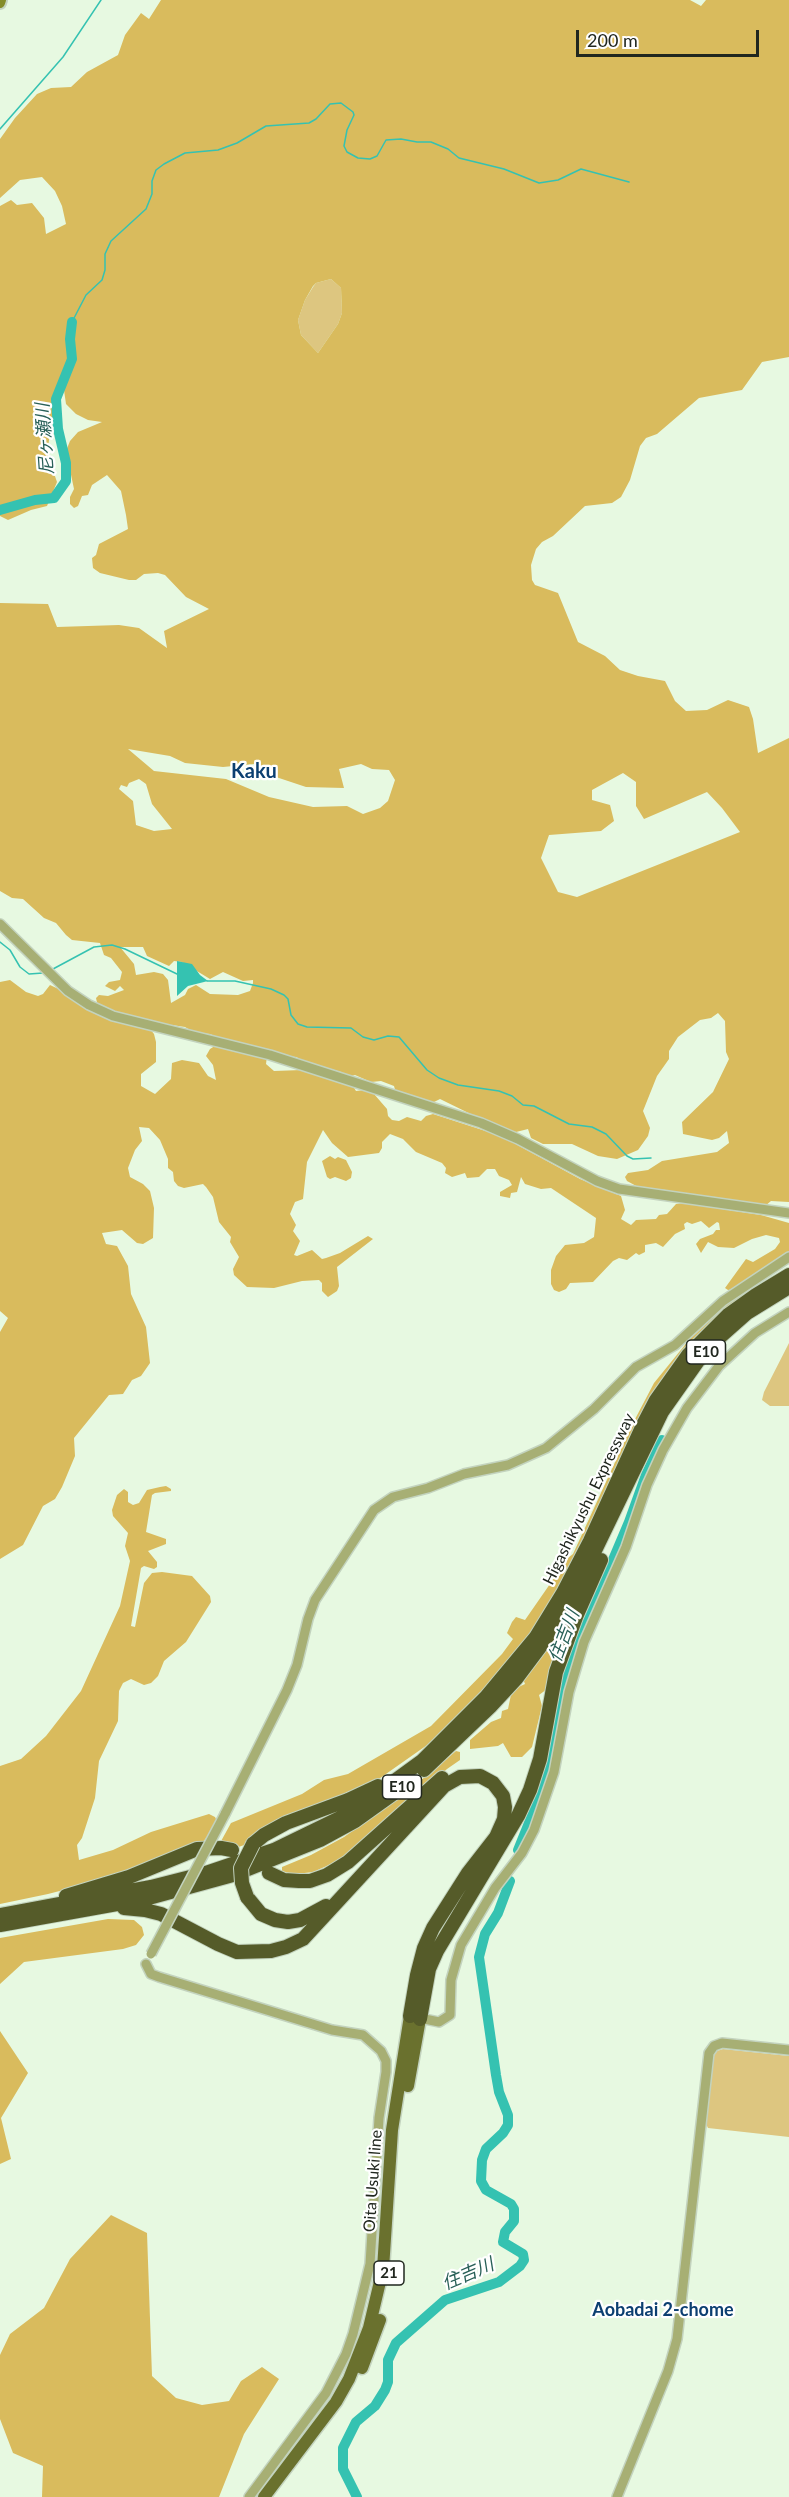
<!DOCTYPE html>
<html>
<head>
<meta charset="utf-8">
<style>
  body { margin:0 }
  #map { position:relative; width:789px; height:2497px; overflow:hidden; background:#e7f9e1; font-family:Lato,sans-serif }
  canvas { display:block }
  .scale { position:absolute; left:576px; top:30px; width:183px; height:27px; box-sizing:border-box; border:3px solid #21271f; border-top:0; padding-left:8px; font-size:18px; line-height:21px; white-space:nowrap; color:#21271f; -webkit-text-stroke:4px #fff; paint-order:stroke }
</style>
</head>
<body>
<div id="map">
<canvas width="789" height="2497"></canvas>
<div class="scale">200 m</div>
</div>
<script>
const c = document.querySelector('canvas').getContext('2d');
c.lineJoin = 'round';
function paint(path, color) {
  c.fillStyle = color;
  c.fill(path, 'evenodd');
}
function poly(rows) {
  const path = new Path2D();
  for (const r of rows) {
    path.moveTo(r[0], r[1]);
    for (let i = 2; i < r.length; i += 2) path.lineTo(r[i], r[i + 1]);
  }
  return path;
}
function strokePath(path, color, width, dash) {
  c.strokeStyle = color;
  c.lineWidth = width;
  c.lineCap = dash ? 'butt' : 'round';
  c.setLineDash(dash || []);
  c.stroke(path);
}
function write(font, color, halo, rows, align = 'center') {
  c.font = font + ' Lato,"Noto Sans JP",sans-serif';
  c.lineWidth = 4.5;
  c.setLineDash([]);
  c.textBaseline = 'middle';
  c.strokeStyle = halo;
  c.fillStyle = color;
  for (const [text, x, y, turn = 0] of rows) {
    c.save();
    c.translate(x, y);
    c.rotate((+turn || 0) * Math.PI / 180);
    c.textAlign = isNaN(turn) ? turn : align;
    if (halo) c.strokeText(text, 0, 0);
    c.fillText(text, 0, 0);
    c.restore();
  }
}
paint(poly([
  [331,279,341,288,342,313,338,324,318,353,301,335,298,320,305,300,313,287,316,283],
  [789,1343,789,1406,770,1406,762,1400,764,1392],
  [723,2049,789,2056,789,2137,708,2128,706,2124,712,2059,717,2051]
]), '#ddc680');
paint(poly([
  [161,0,690,0,701,6,706,0,789,0,789,357,762,362,742,390,699,398,657,434,646,438,640,446,630,480,621,497,612,503,585,506,553,536,542,542,536,549,531,565,532,580,535,585,558,593,578,642,605,656,620,670,638,676,665,681,675,701,686,711,707,710,728,700,749,707,753,719,758,753,789,738,789,1202,771,1201,765,1206,684,1195,666,1190,640,1188,627,1181,625,1177,628,1173,648,1170,662,1161,717,1152,729,1143,727,1131,719,1138,712,1140,683,1134,682,1122,713,1092,729,1059,726,1052,725,1021,718,1013,711,1018,700,1020,678,1037,669,1051,669,1059,657,1076,643,1111,650,1128,648,1136,638,1150,617,1159,598,1156,572,1144,543,1144,531,1138,528,1129,516,1132,489,1123,440,1099,430,1104,424,1103,420,1098,414,1099,396,1093,394,1086,381,1081,371,1082,355,1075,348,1077,341,1072,310,1063,300,1063,297,1057,267,1056,266,1064,274,1071,302,1070,351,1083,356,1091,364,1090,374,1094,387,1109,388,1116,392,1120,399,1121,407,1117,421,1121,426,1116,433,1114,501,1136,580,1179,621,1196,625,1210,621,1219,631,1225,636,1220,656,1219,659,1215,667,1214,676,1204,683,1203,761,1215,789,1223,789,1254,735,1289,728,1290,725,1288,746,1259,753,1262,775,1249,780,1242,779,1238,766,1235,752,1239,734,1248,718,1247,708,1242,701,1253,696,1244,700,1239,713,1234,716,1230,720,1230,719,1223,717,1222,709,1228,701,1221,692,1224,687,1222,684,1224,685,1229,675,1234,663,1247,656,1243,645,1245,645,1252,639,1255,636,1253,627,1260,619,1258,613,1261,593,1282,570,1283,566,1289,559,1292,554,1290,551,1284,551,1270,556,1256,565,1245,584,1243,594,1237,596,1218,551,1188,541,1189,525,1184,521,1177,517,1192,511,1193,510,1198,500,1196,500,1192,512,1185,509,1180,499,1176,495,1169,487,1169,479,1177,467,1178,465,1173,452,1177,445,1173,446,1168,442,1163,416,1152,403,1139,390,1134,382,1142,382,1148,379,1153,348,1157,332,1143,323,1130,307,1162,303,1199,295,1202,290,1214,296,1225,293,1231,300,1241,294,1255,297,1256,312,1250,322,1259,326,1258,340,1253,368,1236,373,1239,337,1267,339,1286,337,1291,328,1297,322,1291,322,1283,319,1280,302,1281,274,1288,247,1287,234,1275,233,1269,239,1257,230,1242,231,1237,219,1222,213,1197,206,1187,203,1184,184,1188,178,1186,174,1181,173,1172,168,1168,168,1159,160,1140,149,1128,139,1127,142,1141,135,1150,128,1168,130,1177,143,1184,150,1191,154,1208,153,1238,143,1244,137,1243,122,1230,102,1233,106,1244,117,1246,128,1266,131,1294,146,1327,150,1363,141,1376,132,1380,123,1394,109,1395,74,1438,75,1456,62,1487,55,1499,43,1506,23,1545,0,1559,0,1332,8,1318,0,1311,0,982,10,980,26,992,38,996,43,994,50,985,69,994,99,1013,100,1016,150,1029,154,1034,156,1042,156,1062,141,1074,141,1086,155,1094,171,1079,172,1063,182,1060,199,1063,208,1076,216,1080,213,1065,206,1056,210,1049,218,1044,252,1049,250,1045,221,1039,210,1034,195,1033,185,1027,172,1025,154,1026,98,1007,96,998,99,995,108,996,124,990,120,986,115,991,105,986,109,982,120,980,122,972,111,958,104,955,100,943,72,940,66,935,56,923,44,918,23,899,12,898,0,891,0,603,48,604,57,627,119,625,139,628,167,648,164,631,209,609,186,597,165,575,158,573,144,574,136,580,129,580,100,573,93,568,92,558,96,555,99,544,128,529,126,515,121,491,107,475,92,485,88,495,82,496,78,506,74,508,70,504,70,497,74,489,66,451,70,441,78,432,102,422,88,420,76,414,66,404,64,390,52,421,47,453,57,482,47,506,31,510,8,520,0,516,0,206,11,200,17,205,32,203,44,218,46,234,66,224,62,206,55,191,42,177,20,180,0,198,0,139,15,118,37,94,51,88,71,87,87,72,118,55,125,35,141,13,149,19],
  [331,279,341,288,342,313,338,324,318,353,301,335,298,320,305,300,313,286,316,283],
  [128,749,170,756,185,763,223,767,254,764,273,776,306,787,344,788,339,769,361,764,372,769,389,770,395,780,388,801,380,808,363,814,347,806,313,807,269,797,226,779,154,771],
  [623,773,636,782,636,806,644,819,707,792,722,808,740,832,577,897,558,892,541,858,549,835,601,831,614,821,610,805,592,800,592,790],
  [139,779,146,784,152,804,172,829,154,831,136,825,133,801,119,789,121,785,127,787,129,783],
  [120,947,143,947,147,956,169,966,174,961,182,962,210,979,223,972,243,981,253,980,253,983,250,991,238,995,210,994,196,985,188,989,185,995,171,1003,168,980,163,974,154,972,136,975,134,964],
  [330,1156,335,1159,338,1157,346,1160,352,1172,351,1178,346,1181,335,1177,330,1179,327,1177,322,1161],
  [741,1295,745,1296,590,1530,535,1633,505,1669,440,1736,356,1795,279,1822,257,1831,244,1845,236,1848,220,1843,231,1823,302,1794,324,1780,348,1774,431,1726,502,1654,513,1639,507,1633,512,1622,516,1617,525,1620,568,1558,573,1554,633,1423,654,1383,693,1335,726,1304],
  [160,1487,166,1486,171,1489,171,1491,155,1493,152,1495,146,1532,166,1539,166,1544,148,1551,157,1562,157,1567,154,1569,144,1566,141,1568,131,1626,135,1627,144,1583,152,1573,162,1572,192,1576,210,1596,211,1602,186,1642,164,1661,158,1676,151,1683,144,1685,131,1679,123,1683,119,1691,118,1721,99,1761,95,1798,82,1838,77,1845,79,1860,113,1850,151,1832,209,1814,215,1817,217,1821,215,1826,201,1845,110,1878,48,1894,0,1904,0,1766,21,1759,46,1736,81,1691,120,1606,130,1561,125,1546,128,1533,113,1516,112,1510,117,1495,124,1489,128,1492,128,1502,133,1505,139,1503,147,1490],
  [547,1645,559,1651,547,1689,539,1695,542,1706,532,1747,522,1757,511,1757,503,1743,498,1746,470,1749,470,1740,491,1722,501,1718,502,1711,508,1709,512,1690,525,1684,523,1679],
  [456,1751,460,1752,460,1760,447,1769,360,1847,338,1861,313,1872,296,1874,282,1872,282,1867,311,1855,344,1837,402,1796],
  [108,1919,134,1920,142,1927,144,1935,136,1945,123,1949,24,1962,0,1984,0,1938],
  [0,2031,28,2073,1,2118,11,2159,0,2164],
  [111,2215,147,2233,152,2376,176,2398,202,2405,229,2401,241,2381,262,2367,279,2379,244,2434,219,2497,42,2497,43,2466,13,2453,0,2419,0,2355,10,2334,44,2308,70,2259]
]), '#d9bb5d');
paint(poly([
  [177,961,192,964,200,975,208,981,188,986,177,996]
]), '#35c2b1');
strokePath(poly([
  [0,129,63,57,101,0],
  [72,322,86,295,102,280,105,270,105,254,111,241,146,209,152,194,152,181,156,170,164,164,185,153,218,150,237,143,266,126,309,123,316,119,330,104,341,103,353,112,354,115,347,130,344,146,347,152,358,158,370,159,377,156,386,140,401,139,417,142,431,142,448,149,459,158,504,169,539,183,558,180,581,169,629,182],
  [0,942,10,950,20,967,29,974,43,973],
  [53,969,94,947,112,945,125,949,177,974],
  [207,981,235,981,271,989,284,995,288,999,291,1015,298,1024,307,1027,351,1028,363,1037,374,1040,388,1036,399,1037,427,1070,439,1078,458,1085,499,1091,512,1096,523,1105,534,1106,569,1124,592,1127,606,1134,627,1156,633,1159,651,1158]
]), '#35c2b1', 1.5);
strokePath(poly([
  [0,510,35,500,54,498,66,481,66,463,58,429,56,399,72,359,70,339,72,322],
  [518,1850,537,1803,547,1770,568,1666,629,1522,646,1475,662,1440],
  [357,2497,343,2469,343,2448,356,2422,375,2406,385,2390,388,2382,388,2360,396,2343,445,2300,499,2282,520,2266,524,2260,523,2254,503,2242,505,2232,514,2221,514,2209,511,2204,486,2190,481,2181,482,2160,486,2149,503,2133,508,2125,508,2115,499,2092,496,2075,479,1957,485,1934,498,1913,510,1881]
]), '#35c2b1', 10);
const tertiary = poly([
  [0,924,68,991,89,1005,113,1016,270,1055,481,1123,518,1139,597,1181,619,1189,789,1213],
  [225,1814,287,1690,297,1665,308,1619,315,1600,374,1510,393,1497,428,1488,464,1474,508,1465,546,1448,594,1409,636,1367,675,1345,723,1301,789,1257],
  [146,1964,151,1974,159,1977,332,2030,363,2035,381,2051,386,2061,386,2072,379,2118,370,2264,353,2334,346,2354,326,2393,249,2497],
  [415,2017,439,2022,450,2015,451,1980,461,1945,495,1888,522,1853,534,1830,554,1772,569,1692,584,1642,626,1547,647,1485,663,1450,687,1408,719,1366,755,1333,789,1312],
  [617,2497,668,2371,677,2339,709,2053,714,2046,722,2043,789,2050]
]);
const secondary = poly([
  [0,3,1,0]
]);
const primary = poly([
  [408,2086,420,2019],
  [362,2368,380,2320],
  [264,2497,336,2402,349,2379,369,2328,383,2269,392,2130,410,2016]
]);
const motorway = poly([
  [424,1770,490,1707,516,1679,546,1639,573,1596,662,1412,698,1361,721,1336,747,1313,789,1287],
  [253,1844,264,1835,286,1823,348,1800,378,1786],
  [269,1873,284,1880,299,1881,310,1881,327,1875,348,1862,442,1778],
  [66,1896,129,1877,197,1849,221,1848,232,1850],
  [247,1897,261,1914,275,1920,288,1922,300,1920,326,1906],
  [124,1908,145,1910,161,1914,218,1944,237,1952,271,1951,286,1947,303,1939,444,1786,460,1777,480,1776,493,1783,503,1796,505,1807,504,1819,496,1837,468,1873,433,1928,424,1948,417,1975,410,2016],
  [0,1915,151,1887,206,1873,274,1850,352,1812,422,1761,486,1697,536,1637,563,1593,590,1541,644,1423,656,1400,688,1355,728,1315,756,1295,789,1275],
  [0,1925,145,1899,233,1875,320,1840,355,1821,404,1786],
  [420,2019,429,1969,437,1951,518,1816,530,1790,540,1759,556,1672,576,1617,601,1560]
]);
strokePath(tertiary, '#c3d3be', 12);
strokePath(secondary, '#c3d3be', 14);
strokePath(primary, '#c3d3be', 15);
strokePath(motorway, '#c3d3be', 16);
strokePath(tertiary, '#a7af74', 9);
strokePath(secondary, '#848d29', 10);
strokePath(primary, '#6a712e', 12);
strokePath(motorway, '#555b29', 14);
const tertiaryBridge = poly([
  [151,1954,225,1814]
]);
const motorwayBridge = poly([
  [247,1897,242,1883,241,1868,253,1844]
]);
strokePath(tertiaryBridge, '#c3d3be', 12, []);
strokePath(motorwayBridge, '#c3d3be', 16, []);
strokePath(tertiaryBridge, '#a7af74', 9);
strokePath(motorwayBridge, '#555b29', 14);
for (const [x, y, w] of [
  [706,1352,39],
  [402,1787,39],
  [389,2273,30]
]) {
  const box = new Path2D();
  box.roundRect(x - w / 2, y - 12, w, 24, 4.5);
  c.fillStyle = '#fff';
  c.fill(box);
  strokePath(box, '#21271f', 1.5);
}
write('bold 15px', '#21271f', null, [
  ["E10",706,1352],
  ["E10",402,1787],
  ["21",389,2273]
]);
write('16px', '#21271f', '#fff', [
  ["Higashikyushu Expressway",589,1499,-64],
  ["Oita Usuki line",373,2181,-86]
]);
write('italic 18px', '#296058', '#fff', [
  ["尼ヶ瀬川",45,439,-94],
  ["住吉川",564,1636,-69],
  ["住吉川",468,2274,-23]
]);
write('bold 18px', '#0c3f71', '#fff', [
  ["Aobadai 2-chome",663,2310]
]);
write('bold 20px', '#0c3f71', '#fff', [
  ["Kaku",254,772]
]);
</script>
</body>
</html>
